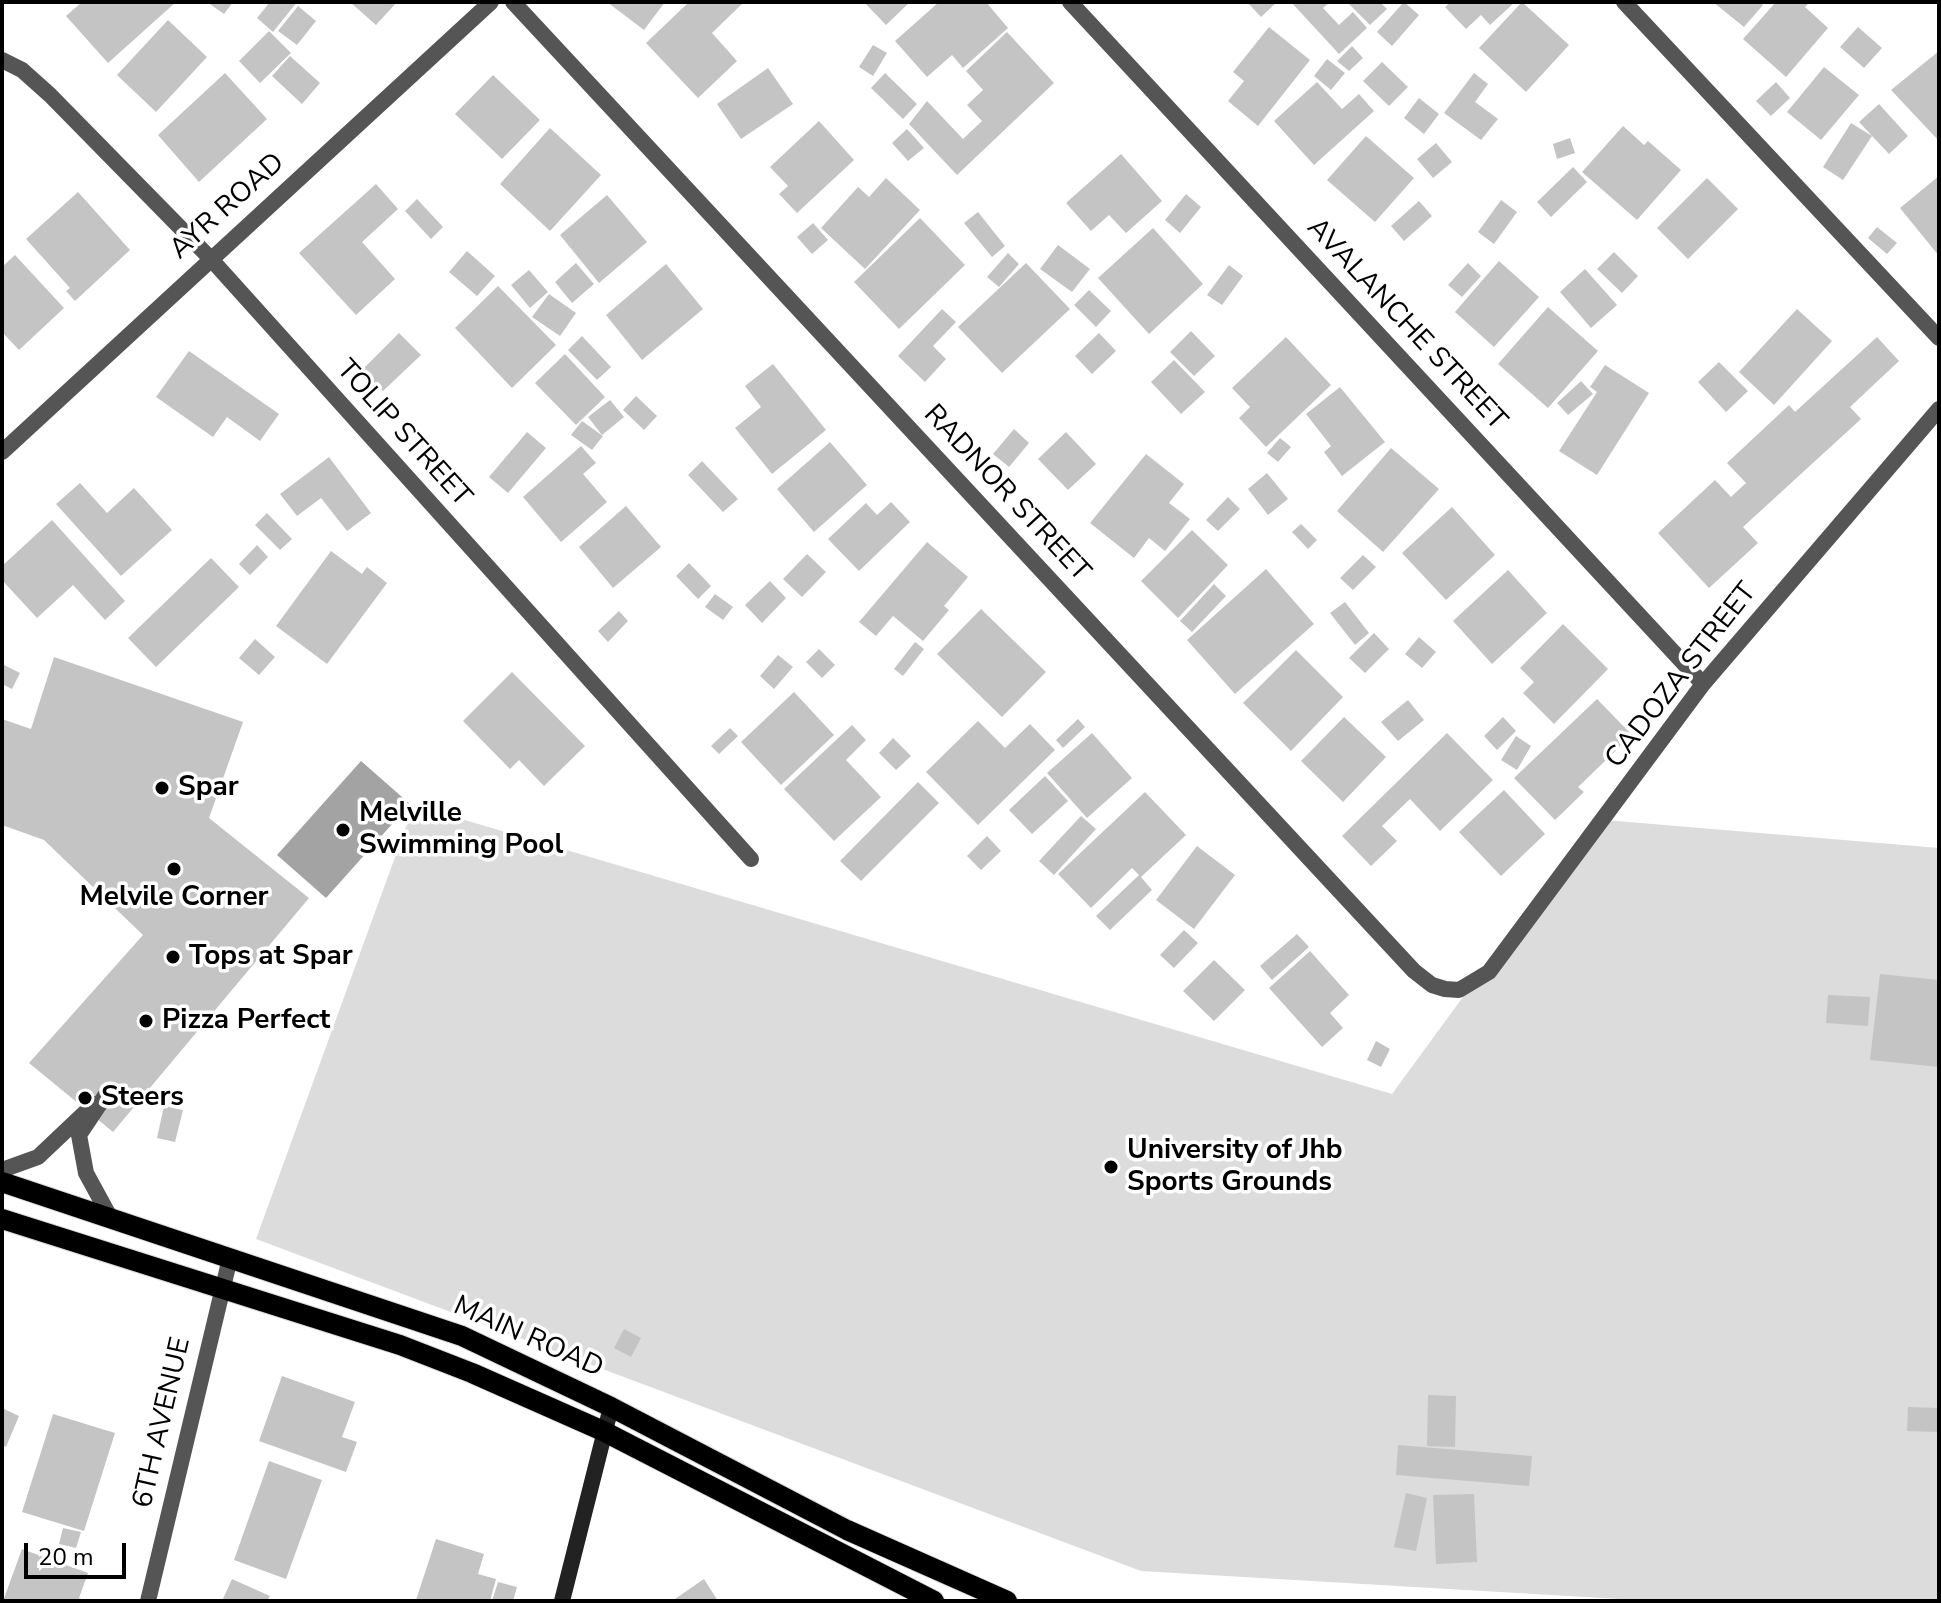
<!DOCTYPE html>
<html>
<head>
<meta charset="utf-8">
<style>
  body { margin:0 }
  #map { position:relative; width:1941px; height:1603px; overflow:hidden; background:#fff; font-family:"Nunito Sans",sans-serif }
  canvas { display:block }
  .frame { position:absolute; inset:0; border:4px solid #000; pointer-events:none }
  .scale { position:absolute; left:24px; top:1543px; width:102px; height:36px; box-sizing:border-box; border:4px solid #000; border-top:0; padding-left:10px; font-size:24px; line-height:28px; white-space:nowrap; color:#000; -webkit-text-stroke:6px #fff; paint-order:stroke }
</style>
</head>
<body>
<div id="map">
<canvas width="1941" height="1603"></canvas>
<div class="frame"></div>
<div class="scale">20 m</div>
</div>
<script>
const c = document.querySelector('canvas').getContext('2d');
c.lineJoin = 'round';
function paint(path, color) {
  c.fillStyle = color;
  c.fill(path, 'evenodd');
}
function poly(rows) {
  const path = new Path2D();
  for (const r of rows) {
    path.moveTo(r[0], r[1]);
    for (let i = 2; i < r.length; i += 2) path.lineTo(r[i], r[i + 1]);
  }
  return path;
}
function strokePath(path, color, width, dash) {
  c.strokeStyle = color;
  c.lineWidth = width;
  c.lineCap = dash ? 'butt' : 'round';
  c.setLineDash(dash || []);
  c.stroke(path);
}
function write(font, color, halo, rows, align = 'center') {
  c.font = font + ' "Nunito Sans",sans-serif';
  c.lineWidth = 7;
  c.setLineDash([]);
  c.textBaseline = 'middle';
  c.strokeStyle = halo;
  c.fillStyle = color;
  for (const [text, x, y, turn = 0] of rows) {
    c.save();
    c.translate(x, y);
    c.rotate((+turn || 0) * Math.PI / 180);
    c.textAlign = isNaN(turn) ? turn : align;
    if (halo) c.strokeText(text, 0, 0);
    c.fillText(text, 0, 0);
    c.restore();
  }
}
paint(poly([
  [414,805,1392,1094,1593,819,1939,848,1939,1601,1654,1601,1141,1571,256,1239]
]), '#dcdcdc');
paint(poly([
  [361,761,410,804,326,898,277,855]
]), '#a3a3a3');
paint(poly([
  [82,2,176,2,108,63,66,16],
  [207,2,233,2,224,14],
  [270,2,297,2,273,32,257,18],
  [350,2,397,2,376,25],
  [607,2,665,2,644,30],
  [689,2,744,2,712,33,737,61,698,98,646,43],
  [864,2,910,2,886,25],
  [939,2,986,2,1008,28,963,68,952,55,927,77,895,41],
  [1247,2,1277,2,1261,17],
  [1291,2,1330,2,1323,8,1339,25,1353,12,1367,28,1339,54],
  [1347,2,1380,2,1387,9,1370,25],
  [1404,2,1419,15,1392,46,1377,32],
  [1451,2,1515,2,1490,25,1481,15,1466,29,1445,7],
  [1522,2,1569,45,1526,92,1479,48],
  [1713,2,1759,2,1763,5,1744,27],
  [1776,2,1810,2,1805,7,1828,28,1786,77,1743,39],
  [298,6,316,21,297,45,278,31],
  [168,20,207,57,156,112,117,75],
  [1269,27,1310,60,1258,126,1228,101,1244,81,1233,72],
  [1858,27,1882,48,1864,68,1840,47],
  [269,31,291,53,260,83,239,61],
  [1007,32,1054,83,957,175,909,124,927,101,963,139,982,121,967,105,983,90,966,71],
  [873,45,887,53,873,76,859,67],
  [1352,46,1363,58,1349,71,1337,61],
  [1939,51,1939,141,1891,90],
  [290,56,320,83,302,104,272,76],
  [1327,59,1345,73,1331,90,1314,76],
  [1382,62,1408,87,1389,106,1363,81],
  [1824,67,1859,95,1821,140,1787,112],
  [768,68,793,104,741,139,717,104],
  [225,73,267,119,199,182,158,135],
  [885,73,917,104,903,119,871,88],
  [1474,73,1488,84,1475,102,1498,119,1481,140,1444,113],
  [493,75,540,120,502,159,455,114],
  [1317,82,1342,109,1359,94,1374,111,1314,165,1274,121],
  [1776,82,1790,98,1771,116,1756,101],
  [1419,98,1439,114,1424,134,1404,118],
  [1879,104,1908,136,1889,154,1859,122],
  [819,121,854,160,797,213,779,194,788,186,770,167],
  [1851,123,1872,136,1843,180,1823,167],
  [1623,126,1644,145,1648,141,1681,170,1637,220,1582,172],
  [550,128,601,175,550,231,500,184],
  [907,129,924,148,908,161,892,143],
  [1366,136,1414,178,1375,222,1327,180],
  [1570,138,1575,153,1557,159,1553,144],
  [1436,143,1452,162,1433,178,1417,159],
  [1121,154,1162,201,1126,233,1109,215,1091,231,1066,203],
  [1573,167,1587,182,1551,217,1537,202],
  [1939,176,1939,256,1900,208],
  [886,178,920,210,865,269,821,228,858,187,869,197],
  [1707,178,1738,209,1688,259,1657,228],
  [376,184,398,209,362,242,395,279,356,315,299,253],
  [78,192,130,250,75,301,66,291,70,288,26,239],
  [1186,194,1201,207,1180,233,1165,220],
  [607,195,647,242,599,283,560,235],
  [417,199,443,227,431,239,405,211],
  [1501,200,1517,212,1494,244,1478,232],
  [1419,201,1432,216,1404,241,1391,226],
  [978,212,1005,246,992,257,964,223],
  [920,218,965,265,899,329,854,282],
  [813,223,828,240,812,254,797,237],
  [1877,227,1897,243,1887,254,1868,238],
  [1153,228,1203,284,1149,334,1098,278],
  [1058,245,1090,269,1072,292,1040,269],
  [467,251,495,276,477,296,449,272],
  [1614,252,1638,276,1622,293,1597,269],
  [1008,253,1019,264,999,287,987,277],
  [15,255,64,308,19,350,2,332,2,267],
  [1499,261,1539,297,1494,347,1455,312],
  [576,263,594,284,572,303,555,282],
  [1026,263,1070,309,1002,373,958,327],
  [1468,263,1481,276,1462,297,1448,285],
  [666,264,703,309,642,360,606,315],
  [1229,265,1243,276,1222,305,1207,295],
  [1585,269,1617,305,1591,328,1560,292],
  [529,270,548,292,530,308,511,285],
  [498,286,556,345,512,388,455,328],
  [1089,290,1111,311,1096,327,1074,305],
  [549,294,576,313,560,336,532,317],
  [1548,307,1598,351,1548,408,1498,364],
  [942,309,956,322,933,346,946,359,925,382,898,356],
  [1797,309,1832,341,1774,405,1739,372],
  [1191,331,1215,356,1194,376,1170,352],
  [399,333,421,355,383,391,362,370],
  [1099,333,1116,351,1092,374,1075,356],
  [582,336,611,367,597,380,568,350],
  [1286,337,1331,385,1266,447,1239,418,1250,407,1232,388],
  [1877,337,1899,361,1850,407,1861,419,1743,527,1758,543,1709,588,1658,533,1715,480,1731,497,1746,483,1727,463,1789,405,1795,412],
  [189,351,279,414,260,441,227,417,213,437,156,397],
  [565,354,605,397,576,425,535,383],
  [1174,360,1205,392,1181,414,1151,382],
  [1719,362,1748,391,1726,412,1698,382],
  [773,364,826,430,772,474,735,428,761,407,745,386],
  [1605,365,1649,393,1597,475,1559,451,1597,392,1590,387],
  [1581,381,1593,394,1568,415,1557,403],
  [1340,387,1385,442,1342,476,1324,452,1331,446,1306,414],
  [636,396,657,416,644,430,623,410],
  [610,400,624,417,602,435,588,417],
  [582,421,603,436,592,450,571,435],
  [1014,429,1029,443,1009,467,993,454],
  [527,432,546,448,508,493,489,477],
  [1066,432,1096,464,1068,490,1038,459],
  [1280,438,1291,447,1278,462,1267,453],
  [830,442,867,485,814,532,777,489],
  [581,446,596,463,583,474,607,502,561,542,523,497],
  [1391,448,1439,489,1383,552,1337,511],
  [1146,454,1184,484,1169,503,1190,519,1165,551,1149,538,1134,558,1090,523],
  [329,457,371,513,347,531,321,498,297,516,280,494],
  [702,461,738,499,723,512,688,475],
  [1267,473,1288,499,1268,515,1248,489],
  [80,483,107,513,134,488,172,530,121,576,56,504],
  [1228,497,1240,509,1218,531,1206,520],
  [891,502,910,522,859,571,828,539,866,503,877,515],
  [626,506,661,547,613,588,579,547],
  [1452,507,1495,555,1446,600,1402,553],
  [267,513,292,539,280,550,255,525],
  [52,520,125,601,105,620,73,585,37,618,2,580,2,566],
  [1301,524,1317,540,1308,549,1292,532],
  [1192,530,1228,565,1178,618,1141,581],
  [927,542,968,577,944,606,949,610,923,641,893,616,876,636,859,622],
  [257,545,268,557,250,575,239,564],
  [331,551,362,574,367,567,387,583,327,664,276,626],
  [807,554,826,572,802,597,783,579],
  [1363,555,1376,567,1353,590,1340,578],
  [211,558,239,587,156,667,128,638],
  [689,563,711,586,698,599,676,576],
  [1266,569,1314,624,1235,694,1187,640],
  [1508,570,1547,613,1492,664,1453,621],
  [770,581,786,598,762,623,745,605],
  [1214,584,1226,596,1192,632,1180,621],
  [715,594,733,607,723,620,705,607],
  [1345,602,1369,633,1355,645,1330,613],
  [981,609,1046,672,1002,717,937,654],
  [619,611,628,621,608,642,598,631],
  [1563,624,1608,669,1554,724,1523,693,1534,682,1520,668],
  [1374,633,1389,649,1365,673,1349,658],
  [1419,637,1436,652,1422,668,1405,654],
  [255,639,275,657,259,675,239,658],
  [915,642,924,649,903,676,894,669],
  [819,649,835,665,822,678,806,662],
  [1296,650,1343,697,1291,751,1243,703],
  [778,655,793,667,774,689,760,676],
  [54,657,243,722,209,818,309,898,113,1132,29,1063,143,935,44,840,2,825,2,719,31,729],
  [2,664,20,673,12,689,2,684],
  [512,672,585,746,544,786,519,760,510,769,463,721],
  [794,692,834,735,781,785,741,742],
  [1597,699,1632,735,1578,787,1584,792,1555,820,1514,778],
  [1408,700,1424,720,1398,741,1381,722],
  [1344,717,1386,757,1343,802,1301,761],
  [1503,717,1516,731,1497,750,1484,736],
  [1078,719,1085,727,1063,748,1056,740],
  [978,721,1005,748,1030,724,1055,750,978,825,926,772],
  [852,725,866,740,846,760,881,797,834,841,784,789],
  [730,728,738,736,719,754,711,746],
  [1092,733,1132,778,1087,818,1047,773],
  [1447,733,1493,780,1440,831,1410,799,1382,826,1397,841,1371,866,1342,836],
  [1516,736,1531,746,1517,770,1501,760],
  [893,738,911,756,896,770,879,753],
  [1045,776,1068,801,1032,834,1009,810],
  [918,782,939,803,861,881,840,861],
  [1504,790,1545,834,1501,876,1459,832],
  [1145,792,1186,835,1141,877,1152,890,1110,930,1096,916,1139,875,1132,868,1091,908,1058,874],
  [1081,816,1096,829,1054,875,1039,861],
  [987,836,1001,851,981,870,967,856],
  [1197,846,1235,875,1194,929,1156,900],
  [1184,930,1198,943,1174,968,1160,955],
  [1297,934,1309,947,1272,980,1260,966],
  [1310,951,1349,995,1330,1013,1343,1028,1322,1047,1269,988],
  [1214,960,1245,990,1214,1021,1183,991],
  [1880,974,1939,980,1939,1067,1870,1060],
  [1828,995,1870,997,1868,1026,1826,1023],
  [1376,1041,1390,1049,1381,1067,1367,1060],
  [164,1106,183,1110,175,1142,157,1138],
  [624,1329,641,1338,631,1357,614,1348],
  [282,1376,355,1402,342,1437,357,1442,346,1472,259,1441],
  [1428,1395,1456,1396,1455,1447,1427,1446],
  [1908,1407,1939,1408,1939,1432,1907,1431],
  [2,1408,19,1416,6,1447,2,1445],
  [53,1414,115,1433,84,1531,22,1512],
  [1398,1445,1532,1456,1529,1486,1396,1475],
  [269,1461,322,1480,286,1579,234,1560],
  [1406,1493,1427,1498,1416,1551,1394,1547],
  [1474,1494,1477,1562,1436,1564,1433,1495],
  [63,1528,81,1532,76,1548,59,1544],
  [436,1539,484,1554,478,1574,496,1579,490,1601,416,1600],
  [22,1549,88,1573,79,1598,86,1601,3,1601],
  [232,1579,270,1596,267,1601,222,1601],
  [704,1579,718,1601,672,1601],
  [498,1582,517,1587,513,1601,492,1601]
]), '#c4c4c4');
const primary = poly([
  [2,1182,462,1336,611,1407,847,1530,1007,1601],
  [2,1219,400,1345,472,1373,603,1431,934,1601]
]);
strokePath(primary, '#dbdbdb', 22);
strokePath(poly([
  [105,1096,79,1135,86,1173,110,1217],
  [2,1170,38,1157,94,1104]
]), '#555', 16);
strokePath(poly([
  [513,2,1414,971,1432,985,1445,989,1459,990,1489,972,1703,684,1939,409],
  [1070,2,1703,684],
  [1624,2,1939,338],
  [2,60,22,70,50,95,210,258,751,859],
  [2,452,491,2],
  [148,1601,230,1258]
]), '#555', 16);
strokePath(poly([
  [562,1601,611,1407]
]), '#222', 16);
strokePath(primary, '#000', 20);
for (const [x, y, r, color] of [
  [162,788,8,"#000"],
  [343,830,8,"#000"],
  [174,869,8,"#000"],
  [173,957,8,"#000"],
  [146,1021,8,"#000"],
  [85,1098,8,"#000"],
  [1111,1167,8,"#000"]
]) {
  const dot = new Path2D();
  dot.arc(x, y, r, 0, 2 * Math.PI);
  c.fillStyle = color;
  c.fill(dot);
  strokePath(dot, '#fff', 3);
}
write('28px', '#000', '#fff', [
  ["AYR ROAD",228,207,-42],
  ["AVALANCHE STREET",1406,325,47],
  ["TOLIP STREET",403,434,48],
  ["RADNOR STREET",1006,494,47],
  ["CADOZA STREET",1682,676,-52],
  ["MAIN ROAD",528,1338,24],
  ["6TH AVENUE",163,1423,-77]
]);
write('bold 28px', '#000', '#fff', [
  ["Spar",178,788],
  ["Melville",359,814],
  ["Swimming Pool",359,846],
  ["Melvile Corner",174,898,"center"],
  ["Tops at Spar",189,957],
  ["Pizza Perfect",162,1021],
  ["Steers",101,1098],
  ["University of Jhb",1127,1151],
  ["Sports Grounds",1127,1183]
], 'left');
</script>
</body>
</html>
